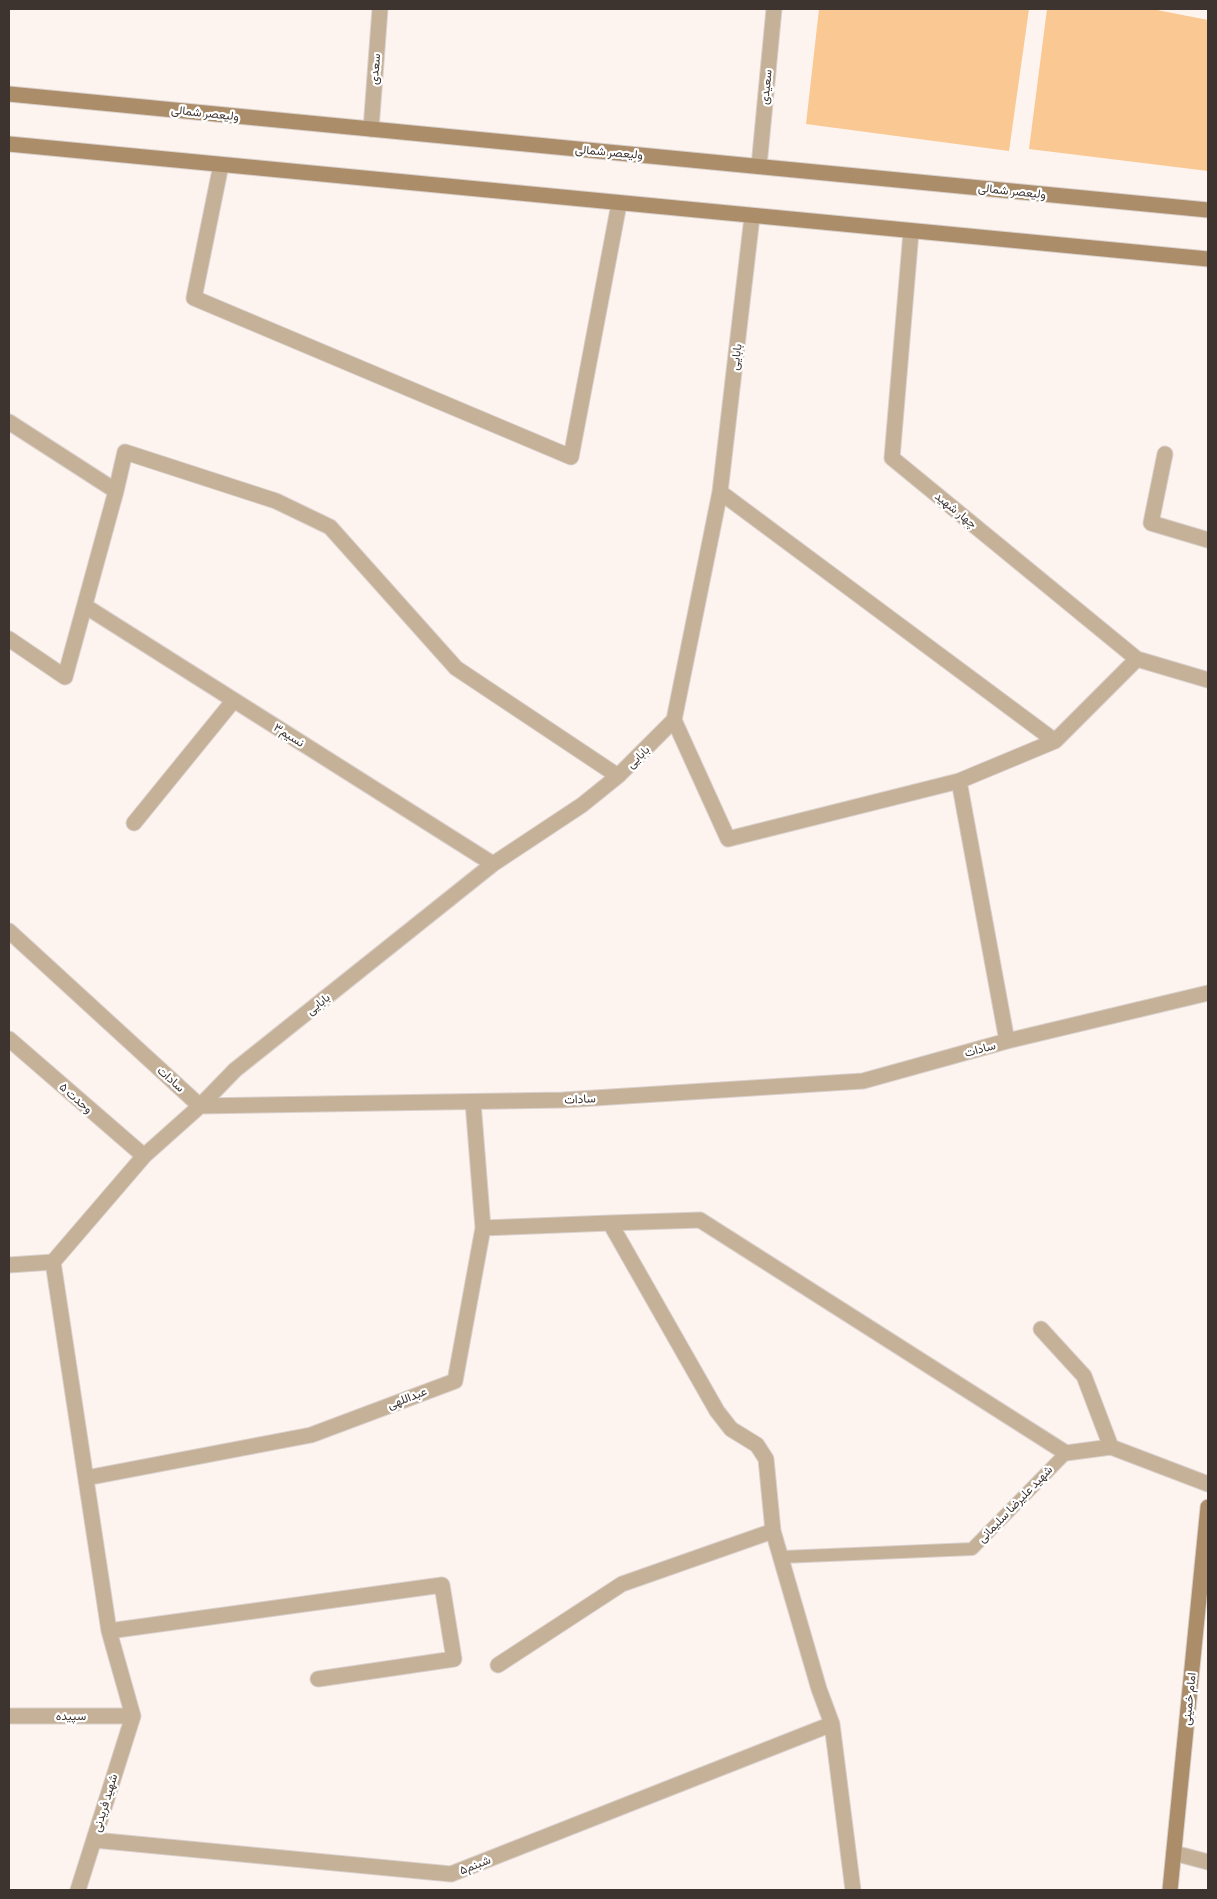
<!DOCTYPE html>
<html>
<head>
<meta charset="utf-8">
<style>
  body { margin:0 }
  #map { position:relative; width:1217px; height:1899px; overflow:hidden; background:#fdf4f0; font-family:Barlow,sans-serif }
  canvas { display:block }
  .frame { position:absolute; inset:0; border:10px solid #3d3430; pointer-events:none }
</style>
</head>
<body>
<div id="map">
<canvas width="1217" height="1899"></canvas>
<div class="frame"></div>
</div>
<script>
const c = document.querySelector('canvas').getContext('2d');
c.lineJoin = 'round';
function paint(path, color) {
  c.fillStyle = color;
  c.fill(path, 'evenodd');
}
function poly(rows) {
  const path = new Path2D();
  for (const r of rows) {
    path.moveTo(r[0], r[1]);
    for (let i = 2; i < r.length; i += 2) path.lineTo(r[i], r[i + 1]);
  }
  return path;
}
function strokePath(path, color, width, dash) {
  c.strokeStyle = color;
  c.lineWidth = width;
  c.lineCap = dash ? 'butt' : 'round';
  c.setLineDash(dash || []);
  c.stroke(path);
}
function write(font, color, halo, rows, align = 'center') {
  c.font = font + ' Barlow,Vazirmatn,sans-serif';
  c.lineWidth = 4.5;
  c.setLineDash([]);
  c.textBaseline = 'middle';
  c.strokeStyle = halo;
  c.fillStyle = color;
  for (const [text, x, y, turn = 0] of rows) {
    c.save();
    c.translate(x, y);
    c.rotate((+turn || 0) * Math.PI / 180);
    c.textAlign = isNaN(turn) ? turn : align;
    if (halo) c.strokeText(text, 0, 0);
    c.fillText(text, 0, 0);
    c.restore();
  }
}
paint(poly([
  [819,9,1029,9,1009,151,806,124],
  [1047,9,1152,9,1208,20,1208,171,1029,149]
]), '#fac893');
const lane = poly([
  [782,1557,972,1549,1066,1453]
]);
const street = poly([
  [371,129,380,9],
  [221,165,194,298,571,457,619,204],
  [759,166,774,9],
  [911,232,892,458,1137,659,1208,680],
  [9,422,116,491,125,452,276,501,330,527,456,668,618,776],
  [1165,454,1151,523,1208,540],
  [720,492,1055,741,1137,659],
  [85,606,493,864],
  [9,639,65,677,116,491],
  [674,720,728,839,959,781],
  [134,823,234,700],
  [9,931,200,1106,563,1100,863,1081,1007,1041,1208,993],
  [9,1039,144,1156],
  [1007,1041,959,781,1055,741],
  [610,1223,700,1220,1066,1453,1111,1447,1208,1484],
  [483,1228,610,1223,717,1411,731,1429,757,1445,766,1459,773,1531,819,1689,832,1724,853,1890],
  [9,1265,53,1262],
  [1041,1329,1084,1376,1111,1447],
  [86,1478,311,1435,455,1381,483,1228,473,1102],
  [109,1631,442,1585,454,1659,318,1679],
  [498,1665,622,1584,773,1531],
  [9,1716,133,1716],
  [133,1716,109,1631,53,1262,144,1156,200,1106,235,1070,493,864,582,805,618,776,674,720,720,492,752,217],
  [94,1840,451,1874,832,1724],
  [1174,1853,1208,1862],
  [78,1890,133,1716]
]);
const secondary = poly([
  [9,94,1208,210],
  [9,144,1208,259],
  [1170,1890,1208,1507]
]);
strokePath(lane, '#dad1cd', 14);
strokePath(street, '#dad1cd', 17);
strokePath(secondary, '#dad1cd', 17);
strokePath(lane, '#c5b098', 12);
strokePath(street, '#c5b098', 15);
strokePath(secondary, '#ac8d6a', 15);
write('12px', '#3d3430', '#fff', [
  ["سعدی",375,69,-85],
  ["سعیدی",766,87,-84],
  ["ولیعصر شمالی",205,113,6],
  ["ولیعصر شمالی",609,152,5],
  ["ولیعصر شمالی",1012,191,6],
  ["بابایی",736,357,-83],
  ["چهار شهید",956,510,39],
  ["نسیم۳",289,735,32],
  ["بابایی",638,757,-44],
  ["بابایی",318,1004,-39],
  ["سادات",980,1049,-15],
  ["سادات",171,1079,42],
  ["وحدت ۵",76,1098,41],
  ["سادات",580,1099,-3],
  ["عبداللهی",407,1398,-21],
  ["شهید علیرضا سلیمانی",1015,1504,-46],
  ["امام خمینی",1189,1699,-84],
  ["سپیده",71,1716],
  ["شهید فریدنی",105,1803,-73],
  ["شبنم۵",475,1865,-22]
]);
</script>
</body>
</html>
